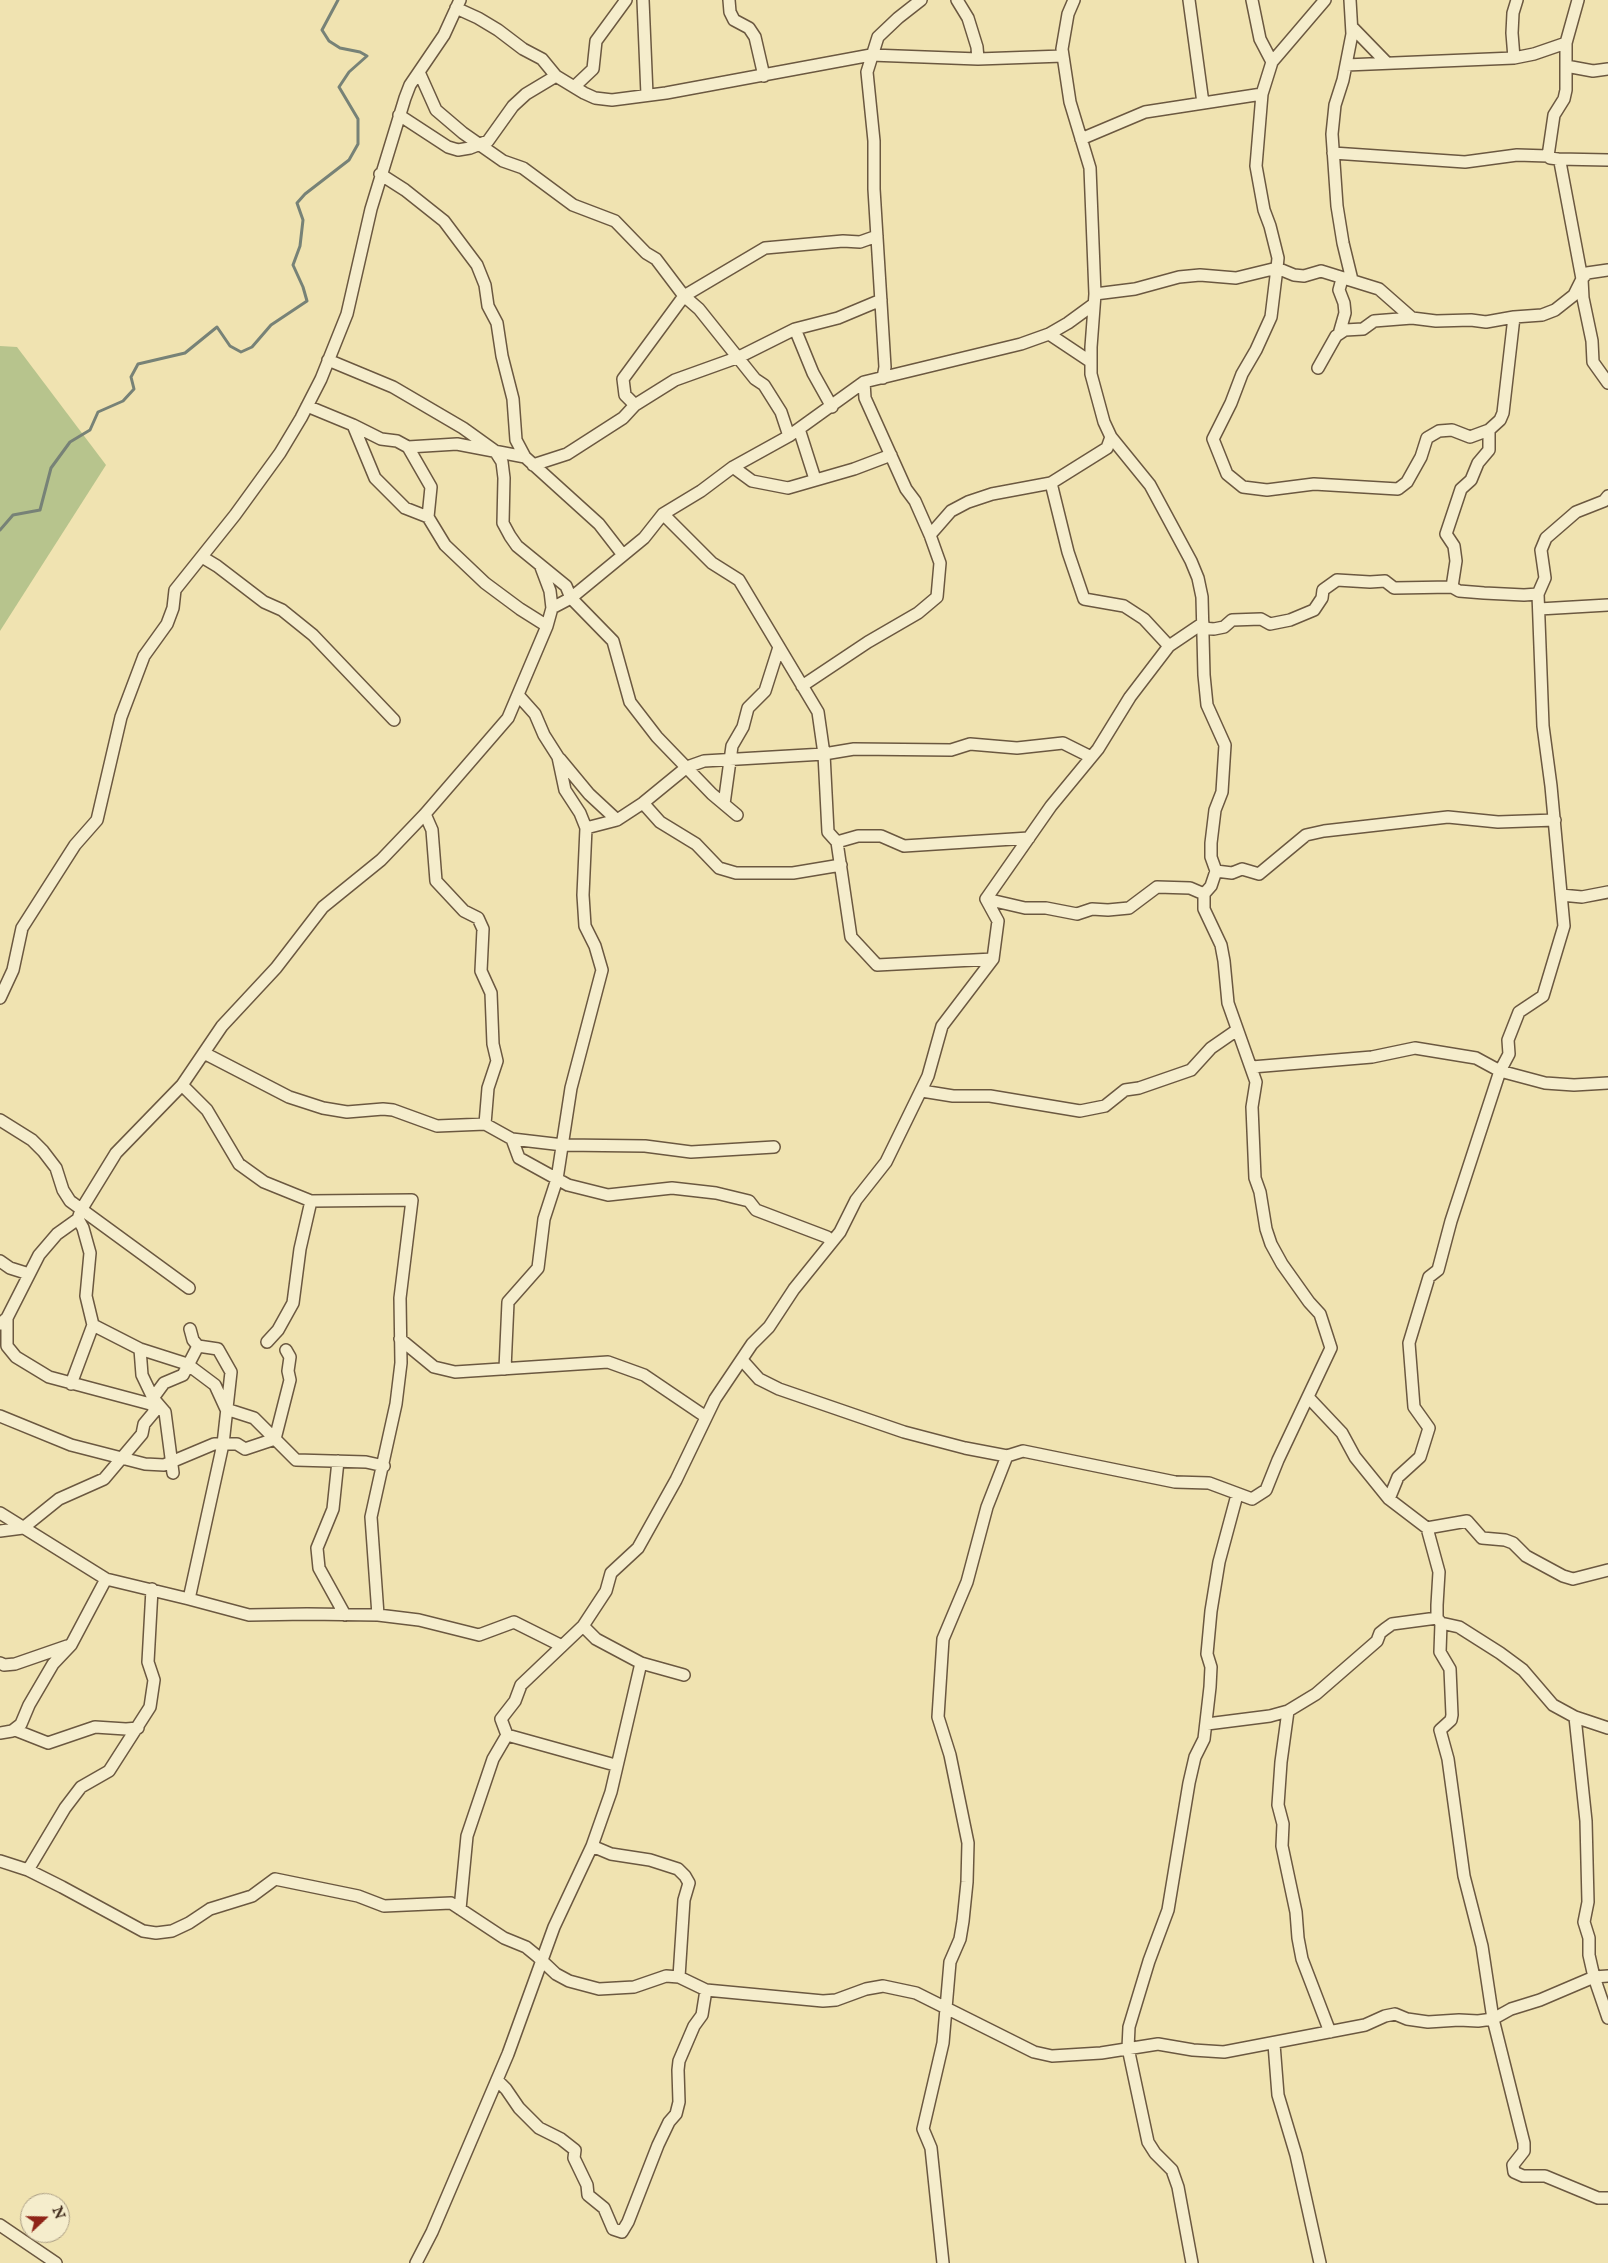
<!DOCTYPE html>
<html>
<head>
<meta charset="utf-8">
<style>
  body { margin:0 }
  #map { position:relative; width:1608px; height:2263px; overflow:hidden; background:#f0e3b1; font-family:"IM FELL English",serif }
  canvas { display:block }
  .north { position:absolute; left:20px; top:2193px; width:50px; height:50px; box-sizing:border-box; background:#f5edcc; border:1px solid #ac9f85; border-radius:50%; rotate:69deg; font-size:14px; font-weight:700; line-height:20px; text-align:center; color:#3f2a1b }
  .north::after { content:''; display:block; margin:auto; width:18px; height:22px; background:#8f2418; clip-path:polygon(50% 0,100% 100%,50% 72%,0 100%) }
</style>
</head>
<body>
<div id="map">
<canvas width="1608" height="2263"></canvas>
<div class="north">N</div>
</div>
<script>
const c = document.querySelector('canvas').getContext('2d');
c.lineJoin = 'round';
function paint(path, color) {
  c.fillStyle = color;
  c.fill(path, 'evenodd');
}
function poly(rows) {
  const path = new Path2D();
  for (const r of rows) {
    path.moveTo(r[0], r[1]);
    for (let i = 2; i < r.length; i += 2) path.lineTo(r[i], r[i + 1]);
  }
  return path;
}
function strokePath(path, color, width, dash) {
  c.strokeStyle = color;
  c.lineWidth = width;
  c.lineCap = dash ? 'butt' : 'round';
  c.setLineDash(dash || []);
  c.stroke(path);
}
paint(poly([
  [0,346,17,347,106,465,0,631]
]), '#b7c48d');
strokePath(poly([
  [0,530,13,515,40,510,51,468,70,442,90,430,98,412,123,401,134,389,131,377,138,364,185,353,217,327,230,346,241,352,252,347,271,325,307,301,303,287,293,265,300,246,303,220,297,203,305,194,349,160,358,144,358,119,339,87,349,72,367,56,360,52,340,48,329,41,322,30,338,0]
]), '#778277', 3);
const minor = poly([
  [643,0,647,95],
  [729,0,730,12,734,20,749,28,755,37,764,76],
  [957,0,968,18,977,47,978,59],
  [1189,0,1203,103],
  [1252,0,1260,39,1272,62],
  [1325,0,1272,62,1262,94,1256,166,1264,210,1270,226,1278,258,1277,268,1271,317,1256,350,1242,374,1231,403,1213,439,1227,474,1243,487,1267,490,1314,484,1398,489,1407,482,1421,457,1427,438,1439,431,1452,430,1470,437,1489,430,1500,420,1503,413,1514,317,1542,315,1555,310,1574,295,1582,279,1587,273,1608,270],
  [1350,0,1352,34,1343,80,1335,105,1332,134,1337,206,1343,243,1352,280],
  [1578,0,1566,43,1566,90,1564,99,1554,115,1548,156,1550,158,1558,159,1560,162,1582,279,1583,298,1592,341,1593,362,1608,383],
  [456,8,478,18,498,30,523,49,542,59,556,76,584,93,595,98,612,100,666,93,871,55,978,59,1063,56],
  [1352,27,1386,62],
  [1514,58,1512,33,1513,13,1517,0],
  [1346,65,1514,58,1534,54,1566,43],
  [1566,66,1593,71,1608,69],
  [419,72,436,110,463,133,503,161,523,168,573,205,615,221,646,253,656,259,684,296,699,309,755,379,764,385,781,412,789,436],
  [574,87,593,69,596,41,626,0],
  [399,115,448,147,458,150,470,148,488,141,513,106,526,94,556,76],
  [1081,139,1145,112,1262,94],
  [1333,153,1465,162,1517,155,1548,156],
  [1558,159,1608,160],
  [380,174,405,190,444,221,477,265,485,285,488,306,497,323,502,356,513,399,516,440,525,457],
  [1095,294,1135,289,1179,277,1200,275,1236,278,1277,268,1294,275,1304,276,1321,271,1379,289,1412,318,1436,321,1471,320,1486,322,1514,317],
  [795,329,813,373,832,407],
  [1049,334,1091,362],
  [1339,334,1345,313,1344,303,1339,290,1342,279],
  [328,360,393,387,463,428,495,451,502,462,504,478,503,523,510,536,517,546,566,586,571,598,613,641,630,702,657,737,712,794,737,815],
  [1318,368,1336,336,1345,330,1363,329,1374,321,1412,318],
  [883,378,885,367,874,189,874,141,867,72,878,37,898,18,921,0],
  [635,405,625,395,623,379,684,296,765,248,843,241,860,242,877,236],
  [307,406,353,425,381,439,397,441,408,447,457,444,525,457,599,524,623,555],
  [353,425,375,478,405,508,428,517],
  [799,429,815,479],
  [408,447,431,487,428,517,445,545,485,583,520,609,547,626],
  [533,465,567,454,623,418,635,405,675,380,739,357,795,329,838,318,881,300],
  [733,467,752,481,788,488,854,469,891,455],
  [1051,483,1068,552,1084,599,1124,606,1144,619,1169,646],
  [663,514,712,563,739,580,818,712,824,754,828,832,837,842,851,937,877,965,993,959],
  [930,535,951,511,968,502,992,494,1051,483,1107,448,1111,437],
  [202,557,217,566,264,602,282,610,313,635,394,720],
  [541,567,550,591,552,608],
  [1452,587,1456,561,1454,546,1446,534,1461,489,1471,480,1478,463,1489,450,1489,430],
  [1539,609,1608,605],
  [1203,628,1214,629,1224,627,1232,620,1261,619,1270,624,1290,620,1314,610,1322,598,1323,590,1337,580,1370,582,1385,581,1394,588,1452,587,1459,591,1484,593,1524,595,1538,594,1545,578,1541,550,1546,538,1576,512,1604,501,1608,496],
  [802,686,868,642,918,613,937,597,940,563,930,535,915,501,906,489,865,398,864,382],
  [560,759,589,794,617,820],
  [643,803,660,822,696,844,719,868,736,873,793,873,841,865],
  [724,804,732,746,743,727,748,708,765,691,779,647],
  [425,814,432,830,436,881,464,911,478,918,483,929,481,971,491,993,493,1044,497,1061,488,1088,485,1124],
  [586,828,617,820,643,803,687,767,704,761,824,754,854,749,951,750,970,744,1017,748,1063,743,1091,757],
  [837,842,858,836,881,836,904,846,1029,838],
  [1216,871,1232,873,1242,869,1259,874,1306,835,1324,831,1448,817,1498,822,1555,820],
  [1561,895,1582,897,1608,892],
  [986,899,1025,908,1046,908,1077,914,1092,909,1108,910,1129,908,1157,887,1190,888,1204,894],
  [0,998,13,970,22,928,75,845,97,820,121,717,144,656,167,624,173,608,175,590,235,515,280,453,301,418,321,379,347,314,371,209,405,98,410,85,444,35,460,0],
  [204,1053,289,1097,323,1108,347,1112,383,1109,393,1110,437,1126,485,1124,512,1139,563,1145,645,1146,691,1152,774,1147],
  [1252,1067,1372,1057,1415,1048,1476,1058,1500,1071,1545,1083,1574,1085,1608,1083],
  [182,1085,207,1110,239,1164,264,1182,311,1201,412,1200,400,1298,401,1363,396,1404,371,1517,378,1615],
  [922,1091,953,1096,990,1096,1080,1111,1105,1106,1125,1090,1139,1088,1191,1070,1211,1048,1237,1030],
  [0,1120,32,1140,43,1151,56,1168,63,1190,70,1201,189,1288],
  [512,1139,519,1158,568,1185,608,1195,672,1188,716,1193,749,1201,756,1210,827,1237,831,1241],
  [78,1219,83,1228,90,1253,86,1296,93,1325,140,1349,187,1364,215,1385,226,1409,254,1418,296,1460,366,1462,384,1466],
  [0,1261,10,1268,29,1274],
  [7,1318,7,1346,16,1357,49,1377,154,1405,165,1412],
  [0,1324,7,1318,39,1255,57,1234,78,1219,81,1210,116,1153,182,1085,222,1026,276,968,323,907,381,860,425,814,508,718,547,626,552,608,571,598,644,538,663,514,701,491,733,467,789,436,864,382,1021,344,1049,334,1068,323,1094,304],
  [400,1339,434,1367,455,1372,608,1362,644,1375,706,1417],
  [267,1342,278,1330,293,1303,300,1249,311,1201],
  [140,1349,142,1375,153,1398,165,1412,173,1473],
  [742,1360,759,1379,779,1389,904,1432,965,1448,1007,1456,1023,1451,1175,1482,1209,1483,1252,1499,1266,1490,1278,1460,1331,1348,1320,1314,1309,1302,1282,1264,1271,1244,1266,1229,1260,1192,1255,1178,1252,1107,1256,1082,1228,1003,1224,961,1221,945,1204,909,1204,894,1211,886,1216,871,1211,857,1211,843,1215,810,1222,792,1225,745,1207,705,1204,675,1202,597,1198,578,1191,561,1150,485,1111,437,1104,422,1091,374,1091,347,1095,294,1090,168,1070,102,1062,49,1068,14,1074,0],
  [505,1369,508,1302,538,1268,544,1219,557,1179,571,1088,602,970,595,946,585,926,583,895,586,828,580,813,565,790,558,757,544,735,535,714,518,695],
  [71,1384,93,1325],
  [1308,1397,1342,1433,1355,1457,1389,1499,1427,1528,1439,1572,1437,1605,1437,1618,1441,1623,1459,1627,1500,1653,1523,1670,1553,1705,1575,1717,1608,1728],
  [0,1416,71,1445,145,1464,164,1465,214,1444,237,1444,245,1449,275,1439,290,1380,288,1371,290,1357,286,1350],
  [338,1461,333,1509,317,1548,319,1568,345,1615],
  [1389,1499,1398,1477,1420,1457,1429,1428,1414,1407,1409,1343,1429,1277,1438,1270,1451,1221,1500,1071,1509,1054,1508,1040,1519,1012,1543,996,1564,926,1551,786,1543,726,1538,594],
  [0,1513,106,1579],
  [1427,1528,1467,1521,1482,1538,1505,1540,1513,1543,1526,1556,1563,1576,1573,1579,1608,1570],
  [0,1531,23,1528,59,1499,104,1479,142,1434,144,1424,154,1412,153,1398,164,1383,183,1375,198,1346,193,1340,190,1329],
  [189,1599,249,1615,307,1614,378,1615,419,1620,479,1635,514,1622,562,1646],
  [1441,1623,1440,1652,1450,1669,1452,1715,1451,1720,1440,1730,1448,1759,1464,1876,1482,1946,1493,2019,1524,2143,1524,2151,1513,2165,1514,2172,1523,2176,1545,2176,1598,2198,1608,2198],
  [583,1626,596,1639,641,1663,684,1675],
  [0,1663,4,1665,15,1664,67,1646],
  [1288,1711,1281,1762,1278,1805,1283,1824,1282,1846,1296,1912,1298,1938,1302,1959,1330,2032],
  [1575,1717,1586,1821,1588,1902,1584,1922,1589,1938,1589,1955,1594,1977,1608,2018],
  [1207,1724,1270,1716,1288,1711,1316,1694,1377,1641,1380,1633,1385,1629,1392,1624,1437,1618],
  [15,1730,48,1743,95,1727,126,1729,138,1728],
  [0,1733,12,1731,21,1724,29,1705,53,1664,71,1645,106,1579,189,1599,223,1444,231,1372,218,1349,198,1346],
  [507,1735,615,1765],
  [592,1846,611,1854,650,1860,678,1869,685,1876,689,1883,684,1900,679,1977],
  [0,1861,28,1870,62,1887,143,1931,156,1933,172,1931,189,1923,210,1909,252,1896,275,1879,358,1896,384,1906,451,1903,504,1938,526,1947,537,1956,556,1974,569,1981,599,1989,634,1987,666,1976,679,1977,706,1990,823,2001,836,2000,866,1989,883,1986,916,1993,1034,2052,1052,2056,1101,2053,1158,2044,1193,2050,1224,2052,1365,2025,1385,2016,1395,2014,1407,2019,1428,2022,1459,2020,1478,2021,1493,2019,1511,2009,1540,2000,1594,1977,1608,1976],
  [28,1870,65,1808,81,1787,109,1771,150,1707,154,1680,148,1662,152,1589],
  [460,1909,467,1836,493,1759,507,1735,501,1719,515,1701,521,1685,583,1626,606,1591,611,1573,638,1548,676,1480,715,1399,752,1344,769,1327,794,1289,840,1232,856,1200,886,1162,928,1076,942,1026,993,959,998,921,986,899,1051,806,1098,749,1130,697,1169,646,1203,623],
  [1274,2044,1278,2095,1296,2155,1320,2263],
  [497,2080,506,2089,519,2108,539,2128,561,2139,575,2150,574,2158,587,2185,588,2195,604,2208,613,2229,622,2232,628,2222,658,2145,669,2122,676,2114,679,2102,678,2070,679,2061,694,2026,702,2015,706,1990],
  [0,2225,56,2263],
  [416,2263,432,2232,508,2054,554,1927,592,1846,611,1792,641,1663],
  [943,2263,931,2148,923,2129,943,2043,950,1962,960,1939,963,1921,967,1882,968,1843,950,1755,938,1717,943,1639,967,1582,987,1507,1007,1456],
  [1192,2263,1178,2187,1172,2170,1155,2153,1148,2142,1128,2048,1129,2027,1149,1961,1168,1910,1189,1783,1195,1757,1204,1739,1210,1687,1211,1667,1207,1654,1211,1611,1219,1562,1237,1495]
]);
strokePath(minor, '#6b5840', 14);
strokePath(minor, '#f5edcc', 11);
</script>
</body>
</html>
